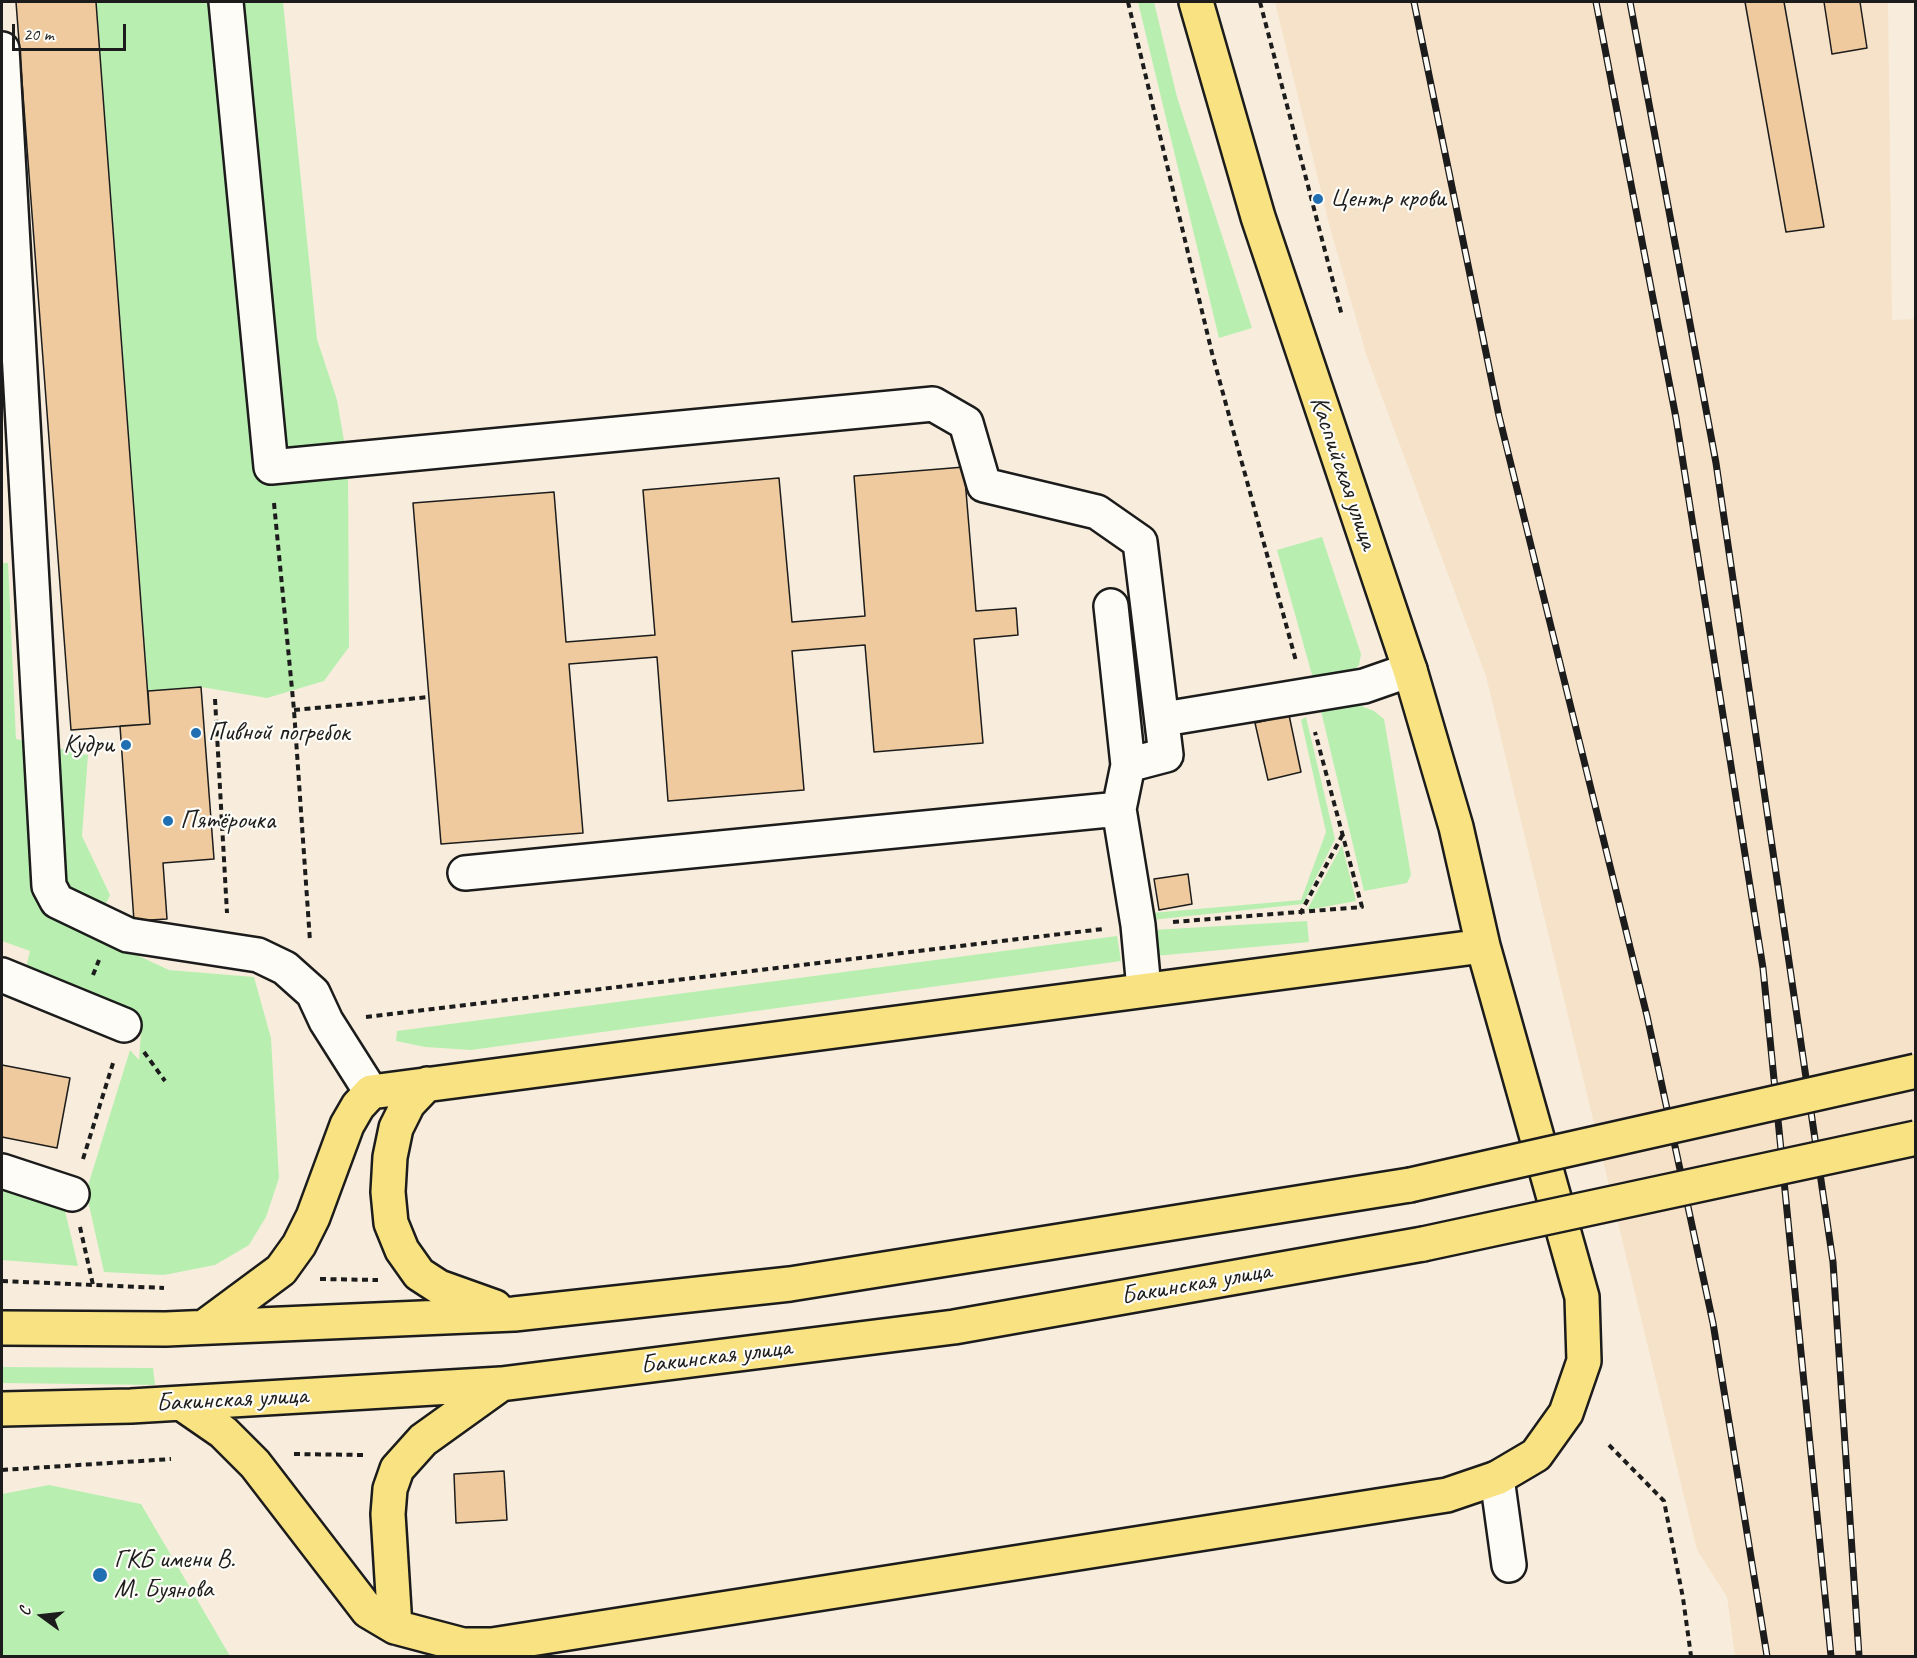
<!DOCTYPE html>
<html>
<head>
<meta charset="utf-8">
<style>
  body { margin:0 }
  #map { position:relative; width:1917px; height:1658px; overflow:hidden; background:#f8eddc; font-family:Caveat,sans-serif }
  canvas { display:block }
  .frame { position:absolute; inset:0; border:3px solid #1c1c1c; pointer-events:none }
  .north { position:absolute; left:12px; top:1586px; width:60px; height:60px; -webkit-text-stroke:4px #fdfcf7; paint-order:stroke; rotate:285deg; font-size:16px; font-weight:700; line-height:24px; text-align:center; color:#1c1c1c }
  .north::after { content:''; display:block; margin:auto; width:21px; height:27px; background:#1c1c1c; clip-path:polygon(50% 0,100% 100%,50% 72%,0 100%) }
  .scale { position:absolute; left:12px; top:24px; width:114px; height:27px; box-sizing:border-box; border:3px solid #1c1c1c; border-top:0; padding-left:8px; font-size:18px; line-height:21px; white-space:nowrap; color:#1c1c1c; -webkit-text-stroke:4px #fdfcf7; paint-order:stroke }
</style>
</head>
<body>
<div id="map">
<canvas width="1917" height="1658"></canvas>
<div class="frame"></div>
<div class="north">С</div>
<div class="scale">20 m</div>
</div>
<script>
const c = document.querySelector('canvas').getContext('2d');
c.lineJoin = 'round';
function paint(path, color) {
  c.fillStyle = color;
  c.fill(path, 'evenodd');
}
function poly(rows) {
  const path = new Path2D();
  for (const r of rows) {
    path.moveTo(r[0], r[1]);
    for (let i = 2; i < r.length; i += 2) path.lineTo(r[i], r[i + 1]);
  }
  return path;
}
function strokePath(path, color, width, dash) {
  c.strokeStyle = color;
  c.lineWidth = width;
  c.lineCap = dash ? 'butt' : 'round';
  c.setLineDash(dash || []);
  c.stroke(path);
}
function write(font, color, halo, rows, align = 'center') {
  c.font = font + ' Caveat,sans-serif';
  c.lineWidth = 4.5;
  c.setLineDash([]);
  c.textBaseline = 'middle';
  c.strokeStyle = halo;
  c.fillStyle = color;
  for (const [text, x, y, turn = 0] of rows) {
    c.save();
    c.translate(x, y);
    c.rotate((+turn || 0) * Math.PI / 180);
    c.textAlign = isNaN(turn) ? turn : align;
    if (halo) c.strokeText(text, 0, 0);
    c.fillText(text, 0, 0);
    c.restore();
  }
}
paint(poly([
  [1275,2,1888,2,1892,320,1916,319,1915,1656,1735,1656,1727,1597,1697,1550,1486,676,1367,357,1329,224]
]), '#f5e2c9');
paint(poly([
  [96,2,283,2,317,339,337,400,348,464,349,647,324,681,267,698,201,687,148,691],
  [1138,2,1154,2,1177,97,1252,328,1219,338],
  [1322,537,1361,654,1359,665,1352,673,1314,682,1277,550],
  [2,563,8,563,16,739,88,755,82,836,110,895,92,934,169,970,254,977,271,1038,279,1178,266,1217,249,1245,215,1265,164,1275,104,1272,86,1192,130,1050,139,1060,141,1032,136,1027,23,979,30,951,2,941],
  [1359,705,1374,711,1384,719,1411,875,1407,883,1364,891,1321,711],
  [1306,717,1335,839,1303,904,1151,920,1151,913,1301,900,1326,832,1301,720],
  [1342,845,1356,901,1307,910],
  [1307,921,1309,942,1155,956,1153,930],
  [1117,936,1121,961,471,1050,425,1047,396,1041,397,1031],
  [2,1183,63,1202,78,1266,2,1260],
  [2,1367,153,1368,155,1385,2,1383],
  [49,1485,141,1504,230,1656,2,1656,2,1494]
]), '#b8efb1');
const building = poly([
  [16,2,96,2,150,724,71,730,16,2],
  [1745,2,1784,2,1824,227,1786,232,1745,2],
  [1824,2,1860,2,1867,48,1832,54,1824,2],
  [964,467,976,611,1016,608,1018,635,974,639,983,743,874,752,865,645,792,651,804,790,668,801,657,657,569,664,583,833,441,844,413,503,554,492,566,642,655,635,643,490,779,478,792,622,865,616,854,476,964,467],
  [201,687,214,859,163,863,167,919,134,921,120,726,150,724,148,691,201,687],
  [1289,715,1301,772,1268,780,1255,723,1289,715],
  [1188,874,1192,904,1159,910,1154,879,1188,874],
  [2,1065,70,1078,57,1148,2,1137,2,1065],
  [504,1471,507,1520,456,1523,454,1474,504,1471]
]);
paint(building, '#eeca9e');
strokePath(building, '#1c1c1c', 1.5);
const minor = poly([
  [226,2,271,467,933,404,966,423,984,485,1097,512,1140,542,1166,755,1128,765],
  [2,49,49,886,57,901,128,935,258,955,285,968,313,993,326,1021,371,1092],
  [1111,606,1128,765,1119,809,1138,925,1144,989],
  [1164,719,1364,686,1410,670],
  [465,873,1119,809],
  [2,975,124,1025],
  [2,1171,72,1194],
  [1497,1478,1509,1565]
]);
const major = poly([
  [427,1084,408,1104,396,1128,390,1157,388,1192,391,1223,402,1250,419,1274,439,1287,495,1307],
  [204,1327,281,1270,299,1245,313,1217,347,1125,358,1106,371,1092,1483,946],
  [2,1328,166,1329,514,1314,790,1284,1410,1185],
  [181,1403,223,1432,255,1464,368,1611,395,1627,463,1645,492,1645,1447,1495,1497,1478,1536,1455,1566,1413,1584,1361,1582,1297,1483,946,1456,827,1410,670,1258,217,1196,2],
  [2,1409,131,1406,501,1384,954,1327,1423,1244],
  [395,1627,388,1514,390,1489,397,1469,423,1440,501,1384]
]);
strokePath(minor, '#1c1c1c', 38);
strokePath(major, '#1c1c1c', 38);
strokePath(poly([
  [1128,2,1212,353,1296,661],
  [1260,2,1342,316],
  [274,503,294,710,310,941],
  [215,699,227,913],
  [294,710,429,697],
  [1300,914,1343,834],
  [1173,922,1362,907,1315,732],
  [93,975,99,960],
  [366,1017,1103,929],
  [144,1052,165,1081],
  [83,1159,114,1060],
  [80,1227,93,1285],
  [320,1279,378,1280],
  [2,1281,164,1288],
  [1609,1445,1664,1501,1683,1598,1691,1656],
  [294,1454,365,1455],
  [2,1470,171,1459]
]), '#1c1c1c', 4, [6, 4.5]);
strokePath(minor, '#fdfcf7', 33);
strokePath(major, '#f8e281', 33);
const rail = poly([
  [1414,2,1499,416,1647,1016,1713,1323,1767,1656],
  [1596,2,1676,418,1763,968,1831,1656],
  [1630,2,1716,463,1833,1262,1859,1656]
]);
strokePath(rail, '#1c1c1c', 7);
strokePath(rail, '#fdfcf7', 4.5, [14]);
const majorBridge = poly([
  [1410,1185,1916,1071],
  [1423,1244,1916,1138]
]);
strokePath(majorBridge, '#1c1c1c', 38, []);
strokePath(majorBridge, '#f8e281', 33);
for (const [x, y, r, color] of [
  [1318,199,6,"#1f6fb2"],
  [196,733,6,"#1f6fb2"],
  [126,745,6,"#1f6fb2"],
  [168,821,6,"#1f6fb2"],
  [100,1575,8,"#1f6fb2"]
]) {
  const dot = new Path2D();
  dot.arc(x, y, r, 0, 2 * Math.PI);
  c.fillStyle = color;
  c.fill(dot);
  strokePath(dot, '#fdfcf7', 2);
}
write('26px', '#1c1c1c', '#fdfcf7', [
  ["Центр крови",1330,199],
  ["Пивной погребок",208,733],
  ["Кудри",114,745,"right"],
  ["Пятёрочка",180,821],
  ["ГКБ имени В.",114,1560],
  ["М. Буянова",114,1590]
], 'left');
write('26px', '#1c1c1c', '#fdfcf7', [
  ["Каспийская улица",1343,473,71],
  ["Бакинская улица",1196,1284,-10],
  ["Бакинская улица",716,1357,-7],
  ["Бакинская улица",232,1400,-3]
]);
</script>
</body>
</html>
